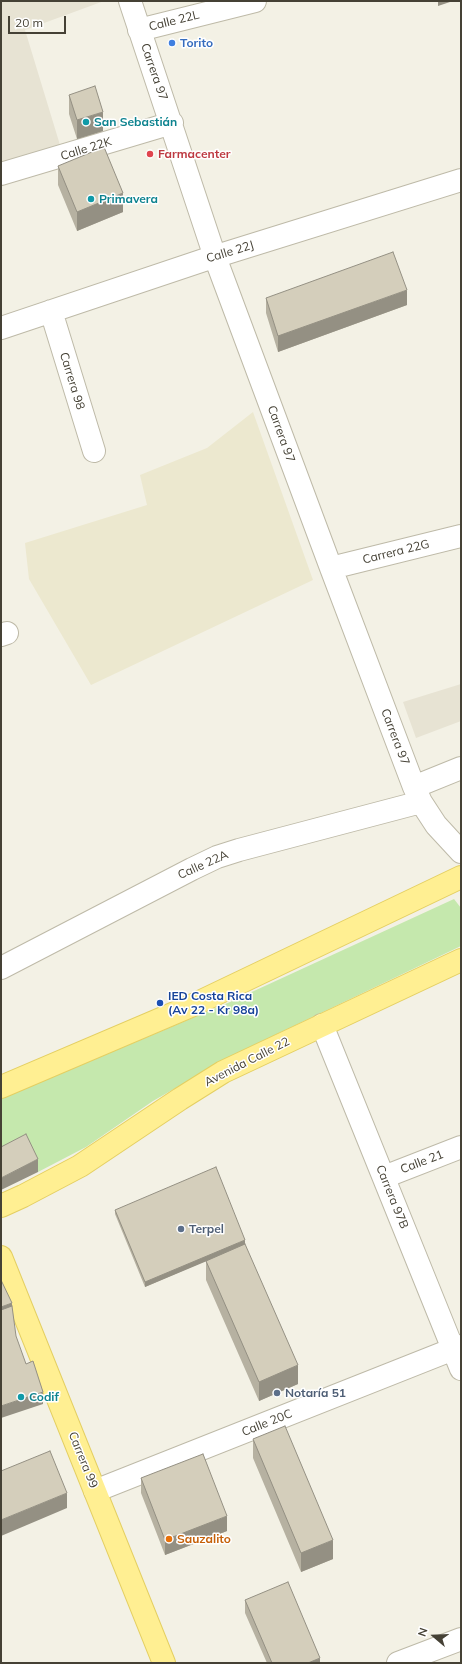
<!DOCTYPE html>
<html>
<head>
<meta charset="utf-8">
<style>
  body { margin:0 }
  #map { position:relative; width:462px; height:1664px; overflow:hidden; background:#f3f1e5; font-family:Mulish,sans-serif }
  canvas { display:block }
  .frame { position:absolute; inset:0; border:2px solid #454135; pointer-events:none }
  .north { position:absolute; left:414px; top:1616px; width:40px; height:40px; -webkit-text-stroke:3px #fff; paint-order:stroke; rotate:289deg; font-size:11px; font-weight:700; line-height:16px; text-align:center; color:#454135 }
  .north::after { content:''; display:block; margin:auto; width:14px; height:18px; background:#454135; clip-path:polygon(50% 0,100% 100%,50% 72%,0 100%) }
  .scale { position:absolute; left:8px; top:16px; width:58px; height:18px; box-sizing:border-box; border:2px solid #454135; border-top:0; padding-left:5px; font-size:12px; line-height:14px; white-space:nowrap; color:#454135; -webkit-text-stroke:3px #fff; paint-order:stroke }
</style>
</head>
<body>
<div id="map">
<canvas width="462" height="1664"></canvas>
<div class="frame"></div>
<div class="north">N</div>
<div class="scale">20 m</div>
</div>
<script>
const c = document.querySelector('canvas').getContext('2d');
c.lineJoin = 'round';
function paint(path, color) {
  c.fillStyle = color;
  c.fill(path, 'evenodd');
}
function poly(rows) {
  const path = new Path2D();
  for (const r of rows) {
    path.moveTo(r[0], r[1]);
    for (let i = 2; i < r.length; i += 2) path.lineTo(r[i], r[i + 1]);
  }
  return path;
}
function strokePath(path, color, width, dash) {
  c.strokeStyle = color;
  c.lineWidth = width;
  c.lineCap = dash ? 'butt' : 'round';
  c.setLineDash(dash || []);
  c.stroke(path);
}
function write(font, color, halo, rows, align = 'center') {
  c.font = font + ' Mulish,sans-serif';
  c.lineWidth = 3;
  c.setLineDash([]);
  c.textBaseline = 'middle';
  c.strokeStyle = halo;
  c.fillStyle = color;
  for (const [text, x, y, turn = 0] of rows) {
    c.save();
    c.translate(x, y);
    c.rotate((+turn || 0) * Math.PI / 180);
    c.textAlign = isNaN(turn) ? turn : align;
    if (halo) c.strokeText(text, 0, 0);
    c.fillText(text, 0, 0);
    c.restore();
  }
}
paint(poly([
  [1,1,104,1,25,30,60,145,1,164],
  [461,684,461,721,416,738,403,702]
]), '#e7e3d3');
paint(poly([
  [253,412,313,580,91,685,29,579,25,543,147,505,140,475,207,448]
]), '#ece8cf');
paint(poly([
  [454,899,461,908,461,946,233,1055,153,1101,86,1147,38,1172,26,1147,1,1159,1,1099,230,1002]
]), '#c5e8ad');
const minor = poly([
  [130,1,215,257,331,568,414,787,421,802,436,825,461,852],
  [139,30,255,1],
  [1,174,172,123],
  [51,311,94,451],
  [1,328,204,260,461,180],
  [331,568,461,536],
  [1,635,7,633],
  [414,787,461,768],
  [1,968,192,869,217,857,239,850,421,802],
  [322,1025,461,1369],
  [384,1177,461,1147],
  [95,1491,461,1346],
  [398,1663,461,1639]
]);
const major = poly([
  [1,1087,191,1006,461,877],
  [1,1206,23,1196,80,1166,180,1099,223,1072,461,960],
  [1,1257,164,1663]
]);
strokePath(minor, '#bebaa8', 24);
strokePath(major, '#e4cf62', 24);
strokePath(minor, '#fff', 22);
strokePath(major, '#ffef92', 22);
paint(poly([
  [69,95,103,131,77,139,69,114],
  [58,166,123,212,77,231,58,185],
  [266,298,407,305,278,352,266,313],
  [115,1210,245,1245,298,1384,259,1401,206,1280,206,1261,210,1259,145,1287,115,1214],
  [253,1439,333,1559,301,1572,253,1458],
  [141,1478,227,1531,165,1555,141,1493],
  [245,1600,320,1663,267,1663,245,1613]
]), '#b6b1a1');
paint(poly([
  [438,1,453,1,438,6],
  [103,112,103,131,77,139,77,120],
  [123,193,123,212,77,231,77,212],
  [407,290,407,305,278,352,278,336],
  [38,1159,38,1172,1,1190,1,1178],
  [245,1240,245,1245,145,1287,145,1282],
  [12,1303,12,1319,1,1322,1,1307],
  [298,1365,298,1384,259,1401,259,1382],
  [43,1392,43,1404,1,1418,1,1406],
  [67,1493,67,1508,1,1536,1,1520],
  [227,1516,227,1531,165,1555,165,1540],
  [333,1540,333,1559,301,1572,301,1553],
  [320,1658,320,1663,308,1663]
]), '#949083');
const building = poly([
  [95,86,103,112,77,120,69,95,95,86],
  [104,147,123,193,77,212,58,166,104,147],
  [393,252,407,290,278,336,266,298,393,252],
  [26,1134,38,1159,1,1178,1,1147,26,1134],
  [216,1167,245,1240,145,1282,115,1210,216,1167],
  [245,1244,298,1365,259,1382,206,1261,245,1244],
  [1,1280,12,1303,1,1307,1,1280],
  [12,1306,16,1336,26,1364,33,1361,43,1392,1,1406,1,1310,12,1306],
  [285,1426,333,1540,301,1553,253,1439,285,1426],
  [50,1451,67,1493,1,1520,1,1471,50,1451],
  [203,1454,227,1516,165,1540,141,1478,203,1454],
  [288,1582,320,1658,308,1663,272,1663,245,1600,288,1582]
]);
paint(building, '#d4cebb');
strokePath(building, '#949083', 1);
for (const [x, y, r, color] of [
  [172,43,4,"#3f7fe0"],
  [86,122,4,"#0f9aa8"],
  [150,154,4,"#e0444e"],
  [91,199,4,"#0f9aa8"],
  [160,1003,4,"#1a4fb4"],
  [181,1229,4,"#5c6f8a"],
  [277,1393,4,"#5c6f8a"],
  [21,1397,4,"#0f9aa8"],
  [169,1539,4,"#e8710a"]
]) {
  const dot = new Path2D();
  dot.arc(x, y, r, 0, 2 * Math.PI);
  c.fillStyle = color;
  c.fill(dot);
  strokePath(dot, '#fff', 1.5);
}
write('12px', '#454135', '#fff', [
  ["Calle 22L",174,21,-14],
  ["Carrera 97",154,72,71],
  ["Calle 22K",86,149,-17],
  ["Calle 22J",230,252,-17],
  ["Carrera 98",72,381,73],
  ["Carrera 97",281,434,70],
  ["Carrera 22G",396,552,-14],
  ["Carrera 97",395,737,69],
  ["Calle 22A",203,865,-24],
  ["Avenida Calle 22",247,1062,-27],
  ["Calle 21",422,1162,-21],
  ["Carrera 97B",392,1197,68],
  ["Calle 20C",267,1423,-22],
  ["Carrera 99",83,1460,68]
]);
write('bold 12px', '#366cbe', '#fff', [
  ["Torito",180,43]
], 'left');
write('bold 12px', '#0d838f', '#fff', [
  ["San Sebastián",94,122],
  ["Primavera",99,199],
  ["Codif",29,1397]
], 'left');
write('bold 12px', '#be3a42', '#fff', [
  ["Farmacenter",158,154]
], 'left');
write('bold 12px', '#164399', '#fff', [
  ["IED Costa Rica",168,996],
  ["(Av 22 - Kr 98a)",168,1010]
], 'left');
write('bold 12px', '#4e5e75', '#fff', [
  ["Terpel",189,1229],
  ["Notaría 51",285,1393]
], 'left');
write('bold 12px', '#c56008', '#fff', [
  ["Sauzalito",177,1539]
], 'left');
</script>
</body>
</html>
